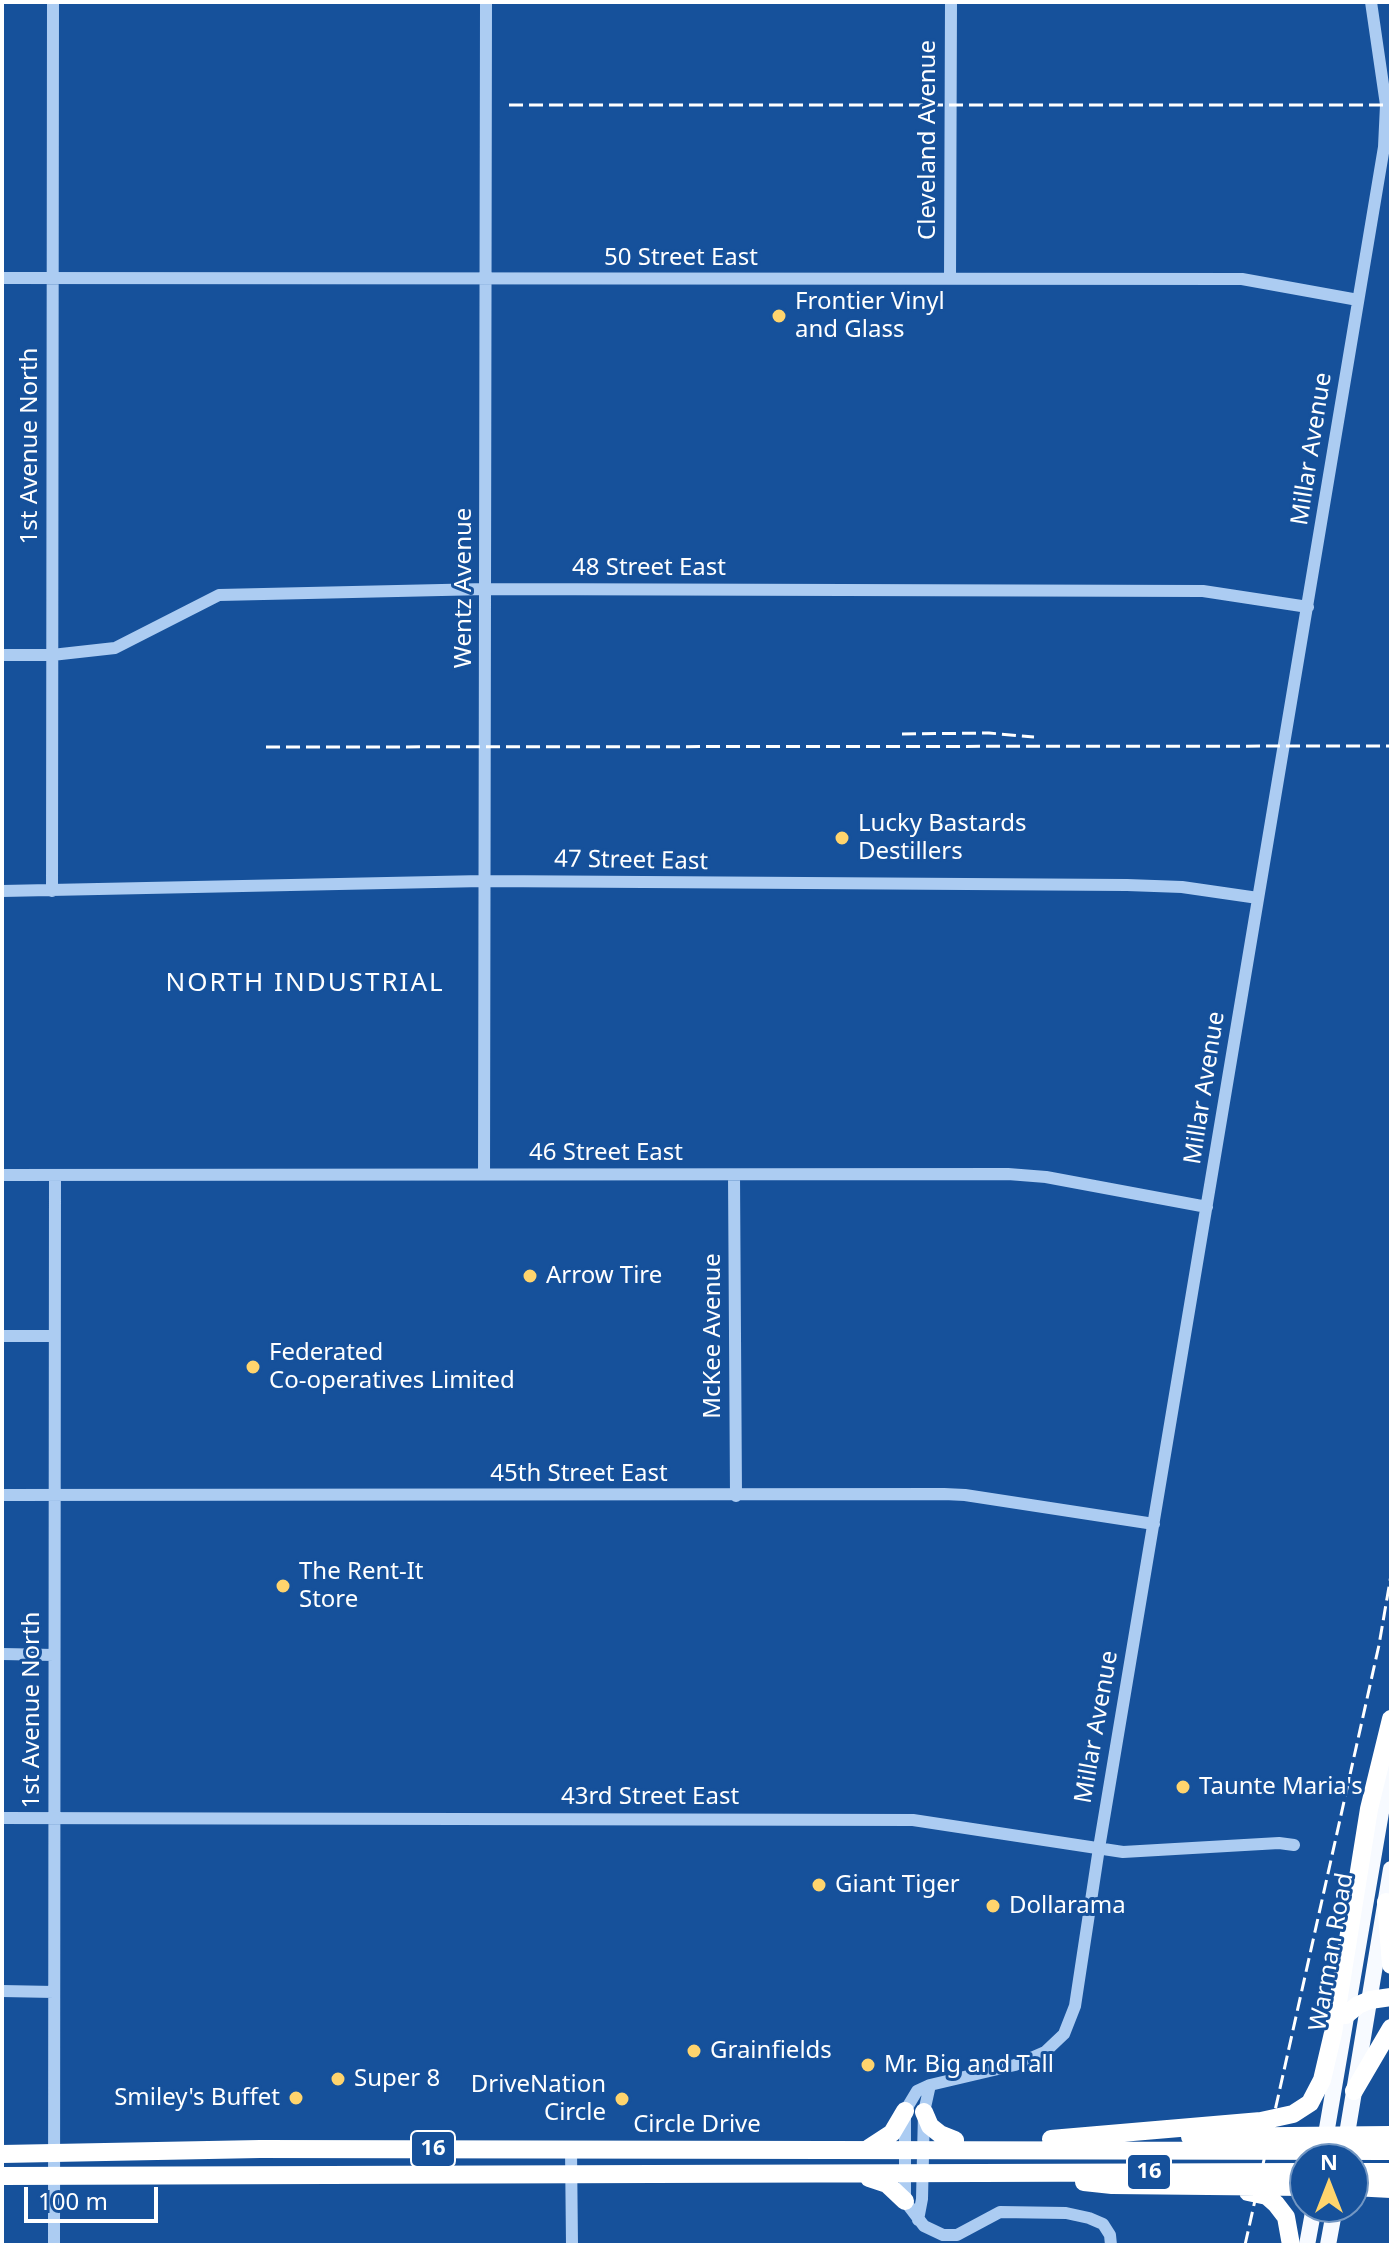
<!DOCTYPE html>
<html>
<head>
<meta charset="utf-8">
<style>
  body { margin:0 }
  #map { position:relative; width:1393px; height:2247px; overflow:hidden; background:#16519b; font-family:"Noto Sans",sans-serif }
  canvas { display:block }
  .frame { position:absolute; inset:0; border:4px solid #fff; pointer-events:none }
  .north { position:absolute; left:1289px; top:2143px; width:80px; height:80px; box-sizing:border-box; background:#16519b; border:2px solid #7397c3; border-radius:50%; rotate:0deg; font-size:22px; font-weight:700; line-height:32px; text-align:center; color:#fff }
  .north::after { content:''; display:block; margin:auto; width:28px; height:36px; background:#ffd46d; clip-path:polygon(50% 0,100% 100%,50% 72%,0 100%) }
  .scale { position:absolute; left:24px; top:2187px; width:134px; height:36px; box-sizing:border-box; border:4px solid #fff; border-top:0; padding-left:10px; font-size:24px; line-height:28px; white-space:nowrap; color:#fff; -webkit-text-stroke:6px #16519b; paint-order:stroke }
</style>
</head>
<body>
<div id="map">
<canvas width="1393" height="2247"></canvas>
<div class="frame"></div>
<div class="north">N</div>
<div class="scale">100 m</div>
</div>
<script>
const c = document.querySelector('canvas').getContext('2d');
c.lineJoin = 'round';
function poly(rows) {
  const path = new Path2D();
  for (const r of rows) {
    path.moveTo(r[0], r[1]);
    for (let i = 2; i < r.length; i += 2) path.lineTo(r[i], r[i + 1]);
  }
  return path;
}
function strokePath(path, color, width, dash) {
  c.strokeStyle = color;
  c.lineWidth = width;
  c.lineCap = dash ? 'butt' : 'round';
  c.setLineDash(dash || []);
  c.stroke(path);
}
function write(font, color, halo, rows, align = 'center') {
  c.font = font + ' "Noto Sans",sans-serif';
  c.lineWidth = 6;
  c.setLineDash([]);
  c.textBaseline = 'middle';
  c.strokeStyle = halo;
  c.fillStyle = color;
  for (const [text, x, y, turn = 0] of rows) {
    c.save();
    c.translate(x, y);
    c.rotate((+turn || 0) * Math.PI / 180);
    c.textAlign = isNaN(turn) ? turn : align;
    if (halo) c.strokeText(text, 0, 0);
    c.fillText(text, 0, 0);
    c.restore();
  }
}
strokePath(poly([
  [2,278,1242,279,1358,300],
  [950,279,951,2],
  [2,655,52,655,115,648,219,595,486,589,1203,591,1308,607],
  [2,891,483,881,1127,885,1182,887,1258,898],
  [52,891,53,2],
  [484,1174,486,2],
  [2,1175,1008,1174,1046,1177,1207,1207],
  [734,1175,736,1496],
  [2,1336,54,1336],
  [2,1495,944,1494,965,1495,1154,1524],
  [2,1654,54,1655],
  [2,1818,913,1820,1123,1852,1279,1843,1294,1845],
  [2,1991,54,1992],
  [571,2149,572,2245],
  [918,2220,922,2199,924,2112,930,2085],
  [54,2245,55,1175],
  [1111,2245,1110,2235,1103,2224,1089,2218,1066,2213,1000,2212,957,2235,943,2235,924,2226,905,2201,905,2111,917,2091,930,2085,1015,2065,1045,2052,1064,2034,1075,2006,1099,1848,1384,147,1386,105,1371,2]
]), '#acccf2', 12);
strokePath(poly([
  [1324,2146,1391,1754],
  [1345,2146,1391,1869],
  [1307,2245,1314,2207],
  [1328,2245,1335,2207]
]), '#f7faff', 16);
strokePath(poly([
  [1386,1902,1391,1965],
  [1346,2015,1358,2005,1370,2000,1391,1997],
  [1354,2091,1391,2028],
  [924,2112,930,2126,940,2134,955,2140],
  [1190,2137,1391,2135],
  [1051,2139,1261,2121,1293,2114,1310,2103,1322,2080,1333,2033,1369,1809,1391,1719],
  [869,2148,892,2133,905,2111],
  [2,2154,260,2149,1391,2151],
  [1353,2172,1391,2172],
  [2,2176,1305,2172],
  [869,2178,887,2184,905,2201],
  [1084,2182,1112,2185,1305,2187],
  [1353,2187,1391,2189],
  [1248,2192,1267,2196,1276,2204,1286,2217,1291,2245]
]), '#fff', 18);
strokePath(poly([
  [509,105,1391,105],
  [902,734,989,733,1034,737],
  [266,747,1391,746],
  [1245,2245,1379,1645,1391,1575]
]), '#fff', 3, [14, 6]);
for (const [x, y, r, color] of [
  [779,316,8,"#ffd46d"],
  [842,838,8,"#ffd46d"],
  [530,1276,8,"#ffd46d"],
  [253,1367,8,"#ffd46d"],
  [283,1586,8,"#ffd46d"],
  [1183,1787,8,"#ffd46d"],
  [819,1885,8,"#ffd46d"],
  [993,1906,8,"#ffd46d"],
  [694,2051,8,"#ffd46d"],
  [868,2065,8,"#ffd46d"],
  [338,2079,8,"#ffd46d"],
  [296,2098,8,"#ffd46d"],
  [622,2099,8,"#ffd46d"]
]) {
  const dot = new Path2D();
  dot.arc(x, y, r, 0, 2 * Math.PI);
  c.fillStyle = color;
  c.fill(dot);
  strokePath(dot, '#16519b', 3);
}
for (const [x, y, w] of [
  [433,2149,44],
  [1149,2172,44]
]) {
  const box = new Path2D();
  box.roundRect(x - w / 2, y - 18, w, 36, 6);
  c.fillStyle = '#16519b';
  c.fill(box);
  strokePath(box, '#fff', 2);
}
write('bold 22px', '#fff', null, [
  ["16",433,2149],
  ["16",1149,2172]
]);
write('24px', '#fff', '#16519b', [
  ["Cleveland Avenue",928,140,-90],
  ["50 Street East",681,258],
  ["1st Avenue North",30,446,-90],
  ["Millar Avenue",1312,449,-81],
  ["48 Street East",649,568],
  ["Wentz Avenue",464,588,-90],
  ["47 Street East",631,861,1],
  ["Millar Avenue",1205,1088,-81],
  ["46 Street East",606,1153],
  ["McKee Avenue",713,1336,-90],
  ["45th Street East",579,1474],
  ["1st Avenue North",32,1710,-90],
  ["Millar Avenue",1097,1727,-80],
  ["43rd Street East",650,1797],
  ["Warman Road",1332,1952,-80],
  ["Circle Drive",697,2125]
]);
write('24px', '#fff', '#16519b', [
  ["Frontier Vinyl",795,302],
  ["and Glass",795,330],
  ["Lucky Bastards",858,824],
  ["Destillers",858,852],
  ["Arrow Tire",546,1276],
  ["Federated",269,1353],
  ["Co-operatives Limited",269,1381],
  ["The Rent-It",299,1572],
  ["Store",299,1600],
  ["Taunte Maria's",1199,1787],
  ["Giant Tiger",835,1885],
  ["Dollarama",1009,1906],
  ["Grainfields",710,2051],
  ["Mr. Big and Tall",884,2065],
  ["Super 8",354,2079],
  ["DriveNation",606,2085,"right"],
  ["Circle",606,2113,"right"],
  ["Smiley's Buffet",280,2098,"right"]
], 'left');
c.letterSpacing = '2px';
write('26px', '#fff', '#16519b', [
  ["NORTH INDUSTRIAL",305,984]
]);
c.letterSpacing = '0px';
</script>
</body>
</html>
